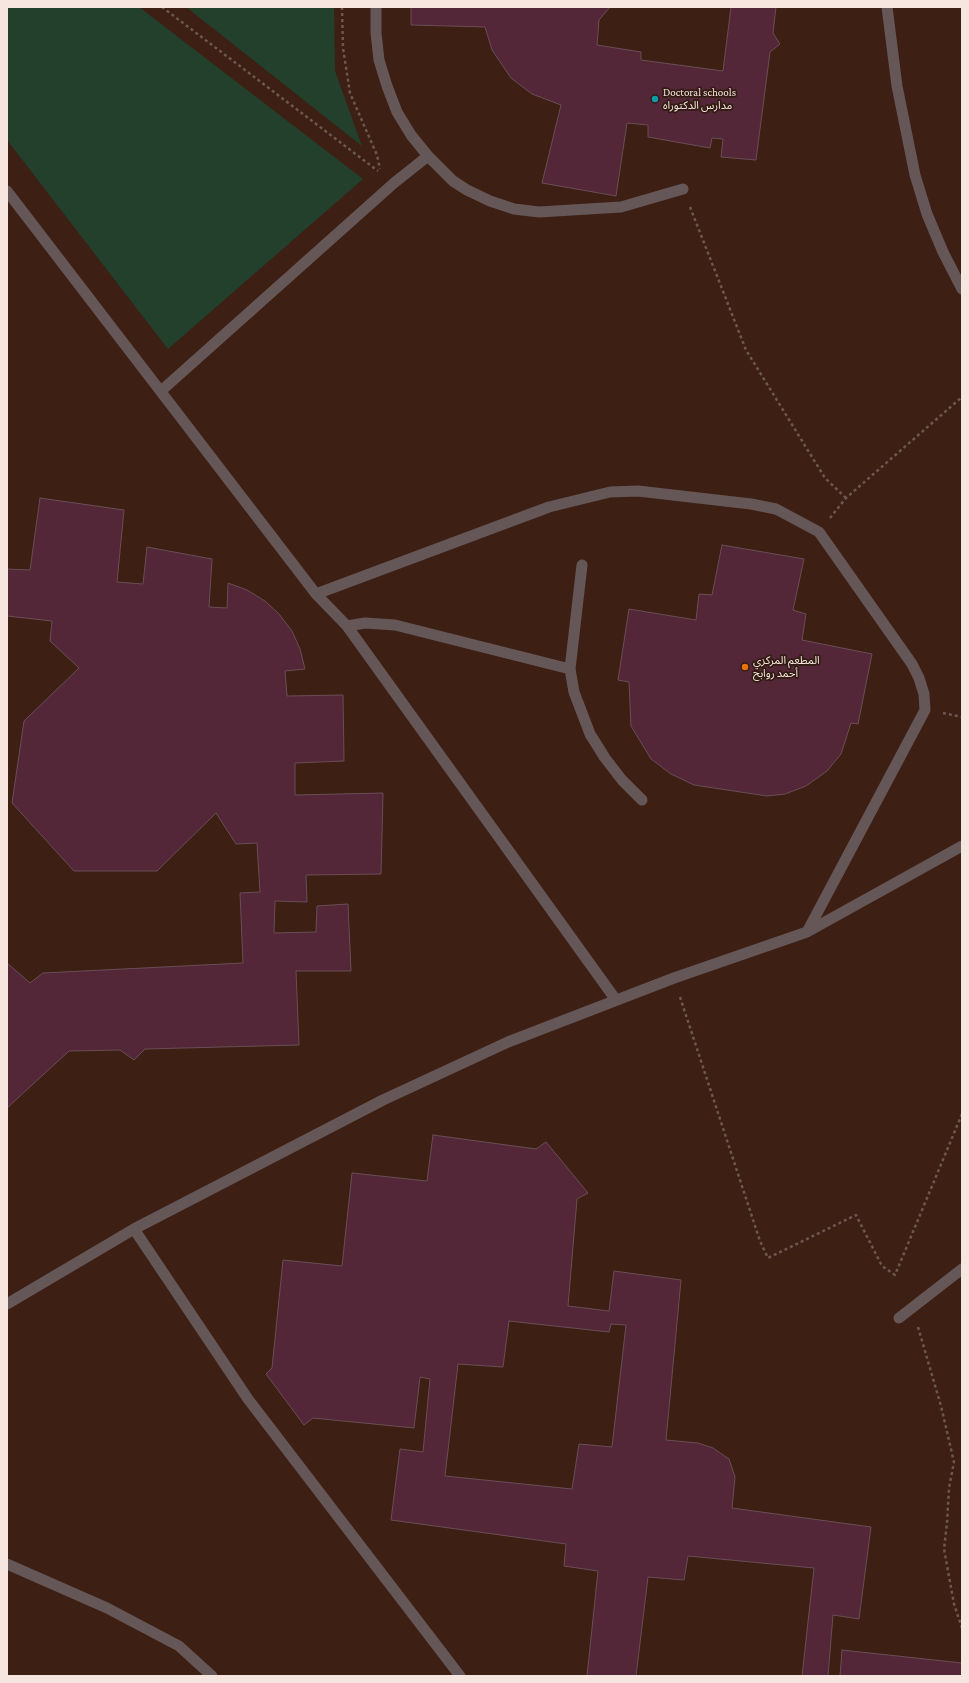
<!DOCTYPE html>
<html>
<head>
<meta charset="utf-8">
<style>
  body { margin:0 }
  #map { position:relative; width:969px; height:1683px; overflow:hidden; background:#321b12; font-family:"Crimson Pro",serif }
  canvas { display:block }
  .frame { position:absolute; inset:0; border:8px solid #f6e6df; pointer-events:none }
</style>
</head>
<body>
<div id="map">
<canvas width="969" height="1683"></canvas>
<div class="frame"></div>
</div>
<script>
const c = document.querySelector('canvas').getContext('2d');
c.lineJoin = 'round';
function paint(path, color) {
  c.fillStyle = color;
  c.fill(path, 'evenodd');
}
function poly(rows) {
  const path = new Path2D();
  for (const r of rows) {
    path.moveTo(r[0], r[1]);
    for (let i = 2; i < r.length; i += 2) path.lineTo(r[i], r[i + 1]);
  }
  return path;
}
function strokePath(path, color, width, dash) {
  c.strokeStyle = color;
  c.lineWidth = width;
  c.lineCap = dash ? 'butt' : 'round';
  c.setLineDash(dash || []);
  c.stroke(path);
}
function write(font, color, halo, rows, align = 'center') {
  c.font = font + ' "Crimson Pro","Noto Sans Arabic",serif';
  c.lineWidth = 3.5;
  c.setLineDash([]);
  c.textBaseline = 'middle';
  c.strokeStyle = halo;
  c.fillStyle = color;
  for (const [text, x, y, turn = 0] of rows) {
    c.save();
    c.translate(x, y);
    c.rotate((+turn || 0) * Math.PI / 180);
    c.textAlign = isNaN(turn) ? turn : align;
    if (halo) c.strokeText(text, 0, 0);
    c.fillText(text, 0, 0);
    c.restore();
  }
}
paint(poly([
  [7,7,962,7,962,1676,7,1676]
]), '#3d1f14');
paint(poly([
  [7,7,139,7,363,179,168,349,7,140],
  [186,7,334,7,335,71,362,146]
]), '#22402c');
const building = poly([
  [411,7,610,7,599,20,597,45,641,52,641,60,723,71,731,7,776,7,773,33,780,44,770,52,756,160,721,157,723,139,712,138,710,148,648,137,648,125,627,123,616,196,542,183,561,105,532,94,511,78,492,50,485,27,411,25,411,7],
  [40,498,124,510,117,582,143,584,147,547,212,559,209,607,227,608,228,583,247,590,265,601,279,614,292,631,300,649,305,669,285,671,287,696,343,695,344,761,295,763,295,795,383,793,381,874,306,875,307,902,275,901,274,933,316,932,317,906,348,904,351,971,296,971,299,1045,145,1049,134,1060,120,1050,69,1051,7,1108,7,963,30,983,43,973,243,963,240,893,260,892,257,843,236,844,216,813,157,871,74,871,12,803,24,721,79,668,50,641,52,621,7,616,7,569,30,570,40,498],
  [722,545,804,559,793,610,806,614,802,640,872,654,858,724,851,723,841,754,827,771,806,786,785,794,767,796,694,785,671,774,651,759,631,726,629,682,618,680,629,609,696,620,699,594,712,595,722,545],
  [433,1135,536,1149,546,1142,588,1193,577,1199,568,1306,609,1311,614,1271,681,1280,666,1440,698,1443,713,1448,729,1459,735,1477,732,1508,871,1527,859,1619,833,1615,828,1676,802,1676,814,1568,688,1556,684,1580,648,1577,636,1676,587,1676,598,1571,564,1566,566,1544,391,1520,400,1449,423,1452,430,1379,420,1377,414,1428,313,1418,304,1425,266,1374,272,1368,283,1260,342,1266,352,1173,427,1181,433,1135],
  [509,1321,609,1332,611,1324,626,1325,612,1447,579,1444,572,1489,445,1476,458,1364,503,1367,509,1321],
  [842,1650,962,1663,962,1676,840,1676,842,1650]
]);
paint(building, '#532737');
strokePath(building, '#6a4d56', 1);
strokePath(poly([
  [162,7,378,171],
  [342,7,343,48,350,93,377,155,380,169],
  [690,207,746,350,825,478,846,498],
  [830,518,846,498,962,397],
  [943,713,962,717],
  [680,997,760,1241,768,1258,856,1215,882,1266,895,1275,962,1114],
  [918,1327,941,1406,954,1462,949,1488,947,1523,944,1549,954,1604,962,1628]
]), '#6d5850', 2.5, [3, 3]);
strokePath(poly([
  [376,7,376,33,379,60,387,86,397,112,411,135,428,156,453,181,467,190,490,201,514,209,539,212,621,207,683,189],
  [887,7,897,86,915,175,927,214,943,252,962,289],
  [7,191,316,594,347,626,616,1000],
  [161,391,394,183,428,156],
  [582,565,570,669,574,692,590,734,605,758,622,780,642,800],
  [316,594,549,507,610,492,638,491,751,504,776,509,819,532,912,664,919,678,924,694,925,710,807,932],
  [347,626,365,623,395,625,570,669],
  [134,1229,248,1399,460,1676],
  [7,1304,134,1229,383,1100,508,1042,674,978,807,932,962,846],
  [899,1318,962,1269],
  [7,1564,107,1608,179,1646,212,1676]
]), '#655758', 11);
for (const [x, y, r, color] of [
  [655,99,4,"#0f9aa8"],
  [745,667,4,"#e8710a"]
]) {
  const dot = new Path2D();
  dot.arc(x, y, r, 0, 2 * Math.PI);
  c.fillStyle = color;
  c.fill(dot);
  strokePath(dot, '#321b12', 1.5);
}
write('11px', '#f6e6df', '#321b12', [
  ["Doctoral schools",663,93],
  ["مدارس الدكتوراه",663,106],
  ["المطعم المركزي",753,661],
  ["أحمد روابح",753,674]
], 'left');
</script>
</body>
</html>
